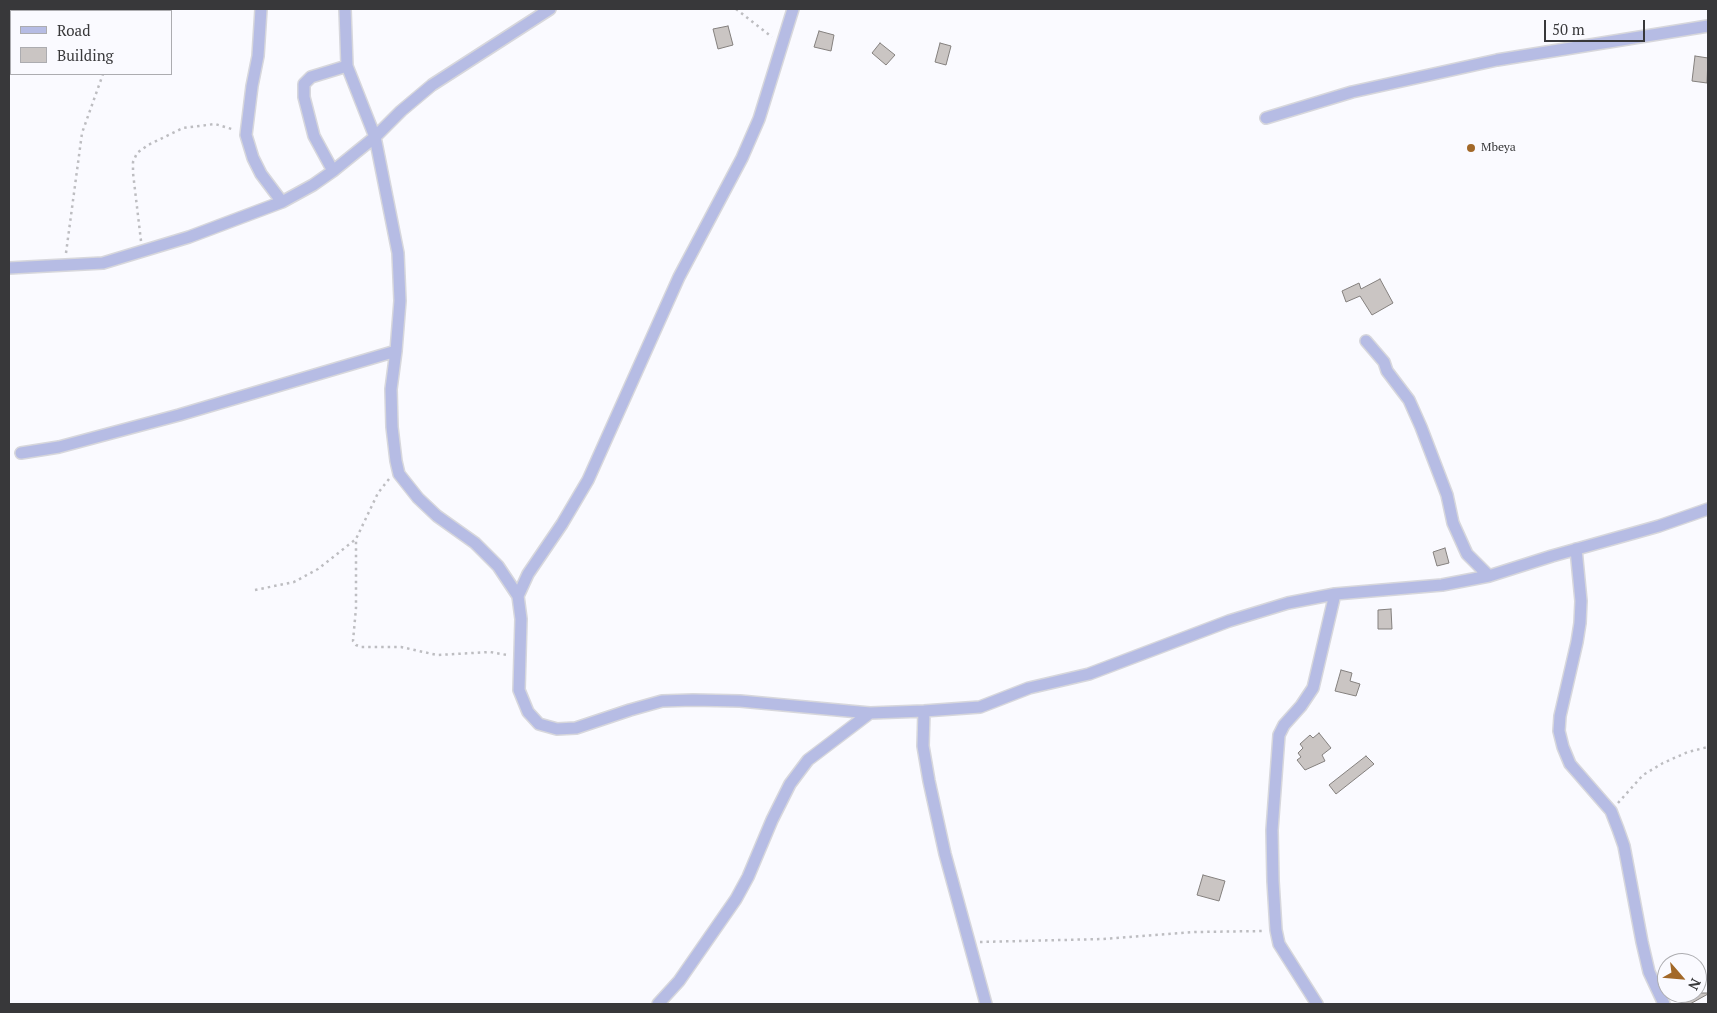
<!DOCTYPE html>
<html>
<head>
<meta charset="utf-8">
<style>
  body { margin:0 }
  #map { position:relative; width:1717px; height:1013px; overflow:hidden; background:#fafaff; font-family:"PT Serif",serif }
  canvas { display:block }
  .frame { position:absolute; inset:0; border:10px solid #38383a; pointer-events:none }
  .legend { position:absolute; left:10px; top:10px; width:162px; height:65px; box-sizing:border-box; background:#fafaff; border:1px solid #acacb0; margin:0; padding:6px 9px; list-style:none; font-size:15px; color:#38383a }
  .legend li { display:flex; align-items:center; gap:10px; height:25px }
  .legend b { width:25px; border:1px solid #acacb0 }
  .north { position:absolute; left:1657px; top:953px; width:50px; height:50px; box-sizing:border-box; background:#fafaff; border:1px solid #acacb0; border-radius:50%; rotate:117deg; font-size:14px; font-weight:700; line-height:20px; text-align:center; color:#38383a }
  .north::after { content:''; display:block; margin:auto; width:18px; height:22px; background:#a26828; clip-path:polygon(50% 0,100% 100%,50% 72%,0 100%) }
  .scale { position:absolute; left:1544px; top:20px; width:101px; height:22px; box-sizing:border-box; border:2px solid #38383a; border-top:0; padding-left:6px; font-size:15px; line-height:18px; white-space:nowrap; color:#38383a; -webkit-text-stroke:4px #fafaff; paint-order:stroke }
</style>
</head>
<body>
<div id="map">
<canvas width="1717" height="1013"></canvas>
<div class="frame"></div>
<ul class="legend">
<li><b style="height:6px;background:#b6bce4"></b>Road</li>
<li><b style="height:14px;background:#cac5c3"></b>Building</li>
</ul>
<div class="north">N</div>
<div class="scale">50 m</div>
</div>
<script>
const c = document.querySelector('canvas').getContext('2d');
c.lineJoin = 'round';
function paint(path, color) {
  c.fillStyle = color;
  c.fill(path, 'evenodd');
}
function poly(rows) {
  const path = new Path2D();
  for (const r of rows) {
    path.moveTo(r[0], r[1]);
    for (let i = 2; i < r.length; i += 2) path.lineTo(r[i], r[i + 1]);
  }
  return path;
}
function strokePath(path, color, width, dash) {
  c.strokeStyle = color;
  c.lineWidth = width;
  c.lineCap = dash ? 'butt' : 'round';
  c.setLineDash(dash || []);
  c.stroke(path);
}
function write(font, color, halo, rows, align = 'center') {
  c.font = font + ' "PT Serif",serif';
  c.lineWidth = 4;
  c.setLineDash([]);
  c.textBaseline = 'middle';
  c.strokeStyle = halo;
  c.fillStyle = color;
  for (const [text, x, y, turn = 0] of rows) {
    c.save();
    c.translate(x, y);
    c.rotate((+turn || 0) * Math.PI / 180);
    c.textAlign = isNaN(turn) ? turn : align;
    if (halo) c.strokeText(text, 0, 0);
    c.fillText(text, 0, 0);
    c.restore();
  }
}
const building = poly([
  [728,26,733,45,718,49,713,29,728,26],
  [819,31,834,35,831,51,814,47,819,31],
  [880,43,895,55,886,65,872,53,880,43],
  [940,43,951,46,946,65,935,62,940,43],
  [1695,56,1708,58,1707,83,1692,81,1695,56],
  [1380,279,1393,303,1372,315,1360,296,1346,302,1342,291,1359,283,1361,289,1380,279],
  [1445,548,1449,563,1437,566,1433,552,1445,548],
  [1391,609,1392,629,1378,629,1378,610,1391,609],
  [1341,670,1352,673,1350,681,1360,684,1356,696,1335,691,1341,670],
  [1319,733,1331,748,1322,755,1325,761,1305,770,1297,760,1301,757,1298,753,1303,748,1300,744,1310,735,1313,738,1319,733],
  [1366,756,1374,764,1336,794,1329,785,1366,756],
  [1203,875,1225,881,1219,901,1197,895,1203,875],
  [1676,993,1708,993,1708,994,1690,1004,1682,1004,1676,993]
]);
paint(building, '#cac5c3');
strokePath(building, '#84807e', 1);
const street = poly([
  [261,9,258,56,252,86,246,135,253,158,261,174,282,202],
  [345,9,347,66,375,137,398,253,400,301,396,351,391,389,392,427,396,461,399,474,418,498,437,516,475,543,498,566,518,596,521,619,519,690,528,712,539,724,557,729,576,728,630,710,662,701,693,700,740,701,870,713,924,711,980,707,1029,688,1089,674,1229,621,1288,603,1335,594,1442,585,1489,576,1552,556,1659,526,1708,509],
  [1266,118,1352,92,1497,60,1708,26],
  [333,171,314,136,304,97,304,84,311,77,347,66],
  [9,268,103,263,189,237,282,202,313,185,333,171,375,137,401,111,432,85,550,9],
  [1366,341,1384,362,1387,371,1409,400,1421,427,1447,495,1453,523,1467,554,1489,576],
  [21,453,59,447,179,415,396,351],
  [1576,549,1581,601,1580,623,1577,642,1560,716,1559,731,1563,747,1570,764,1611,811,1618,829,1624,846,1642,942,1649,972,1664,1004],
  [518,596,528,574,562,524,588,480,679,277,742,158,759,119,793,9],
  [924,711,923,746,929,781,945,854,986,1004],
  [658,1004,679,981,736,899,748,877,772,820,790,784,808,760,870,713],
  [1317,1004,1279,944,1276,930,1273,881,1272,830,1279,735,1284,725,1301,706,1313,688,1335,594]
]);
strokePath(street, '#d7d7dc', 14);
strokePath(poly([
  [736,9,772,37],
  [141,241,133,173,133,162,137,153,148,145,183,128,215,124,235,130],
  [66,253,82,133,103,74],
  [389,479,378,493,356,539,356,608,353,641,356,645,361,647,401,647,437,655,490,652,507,655],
  [255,590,294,582,318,569,356,539],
  [1618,803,1643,775,1663,763,1688,752,1708,747],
  [980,942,1103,939,1195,932,1265,931]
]), '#bdbdc1', 2.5, [2.5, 4]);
strokePath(street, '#b6bce4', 11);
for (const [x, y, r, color] of [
  [1471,148,5,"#a26828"]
]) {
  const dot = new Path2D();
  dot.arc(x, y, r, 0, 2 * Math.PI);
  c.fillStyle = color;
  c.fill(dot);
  strokePath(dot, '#fafaff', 2);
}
write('12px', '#38383a', '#fafaff', [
  ["Mbeya",1481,148]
], 'left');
</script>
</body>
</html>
